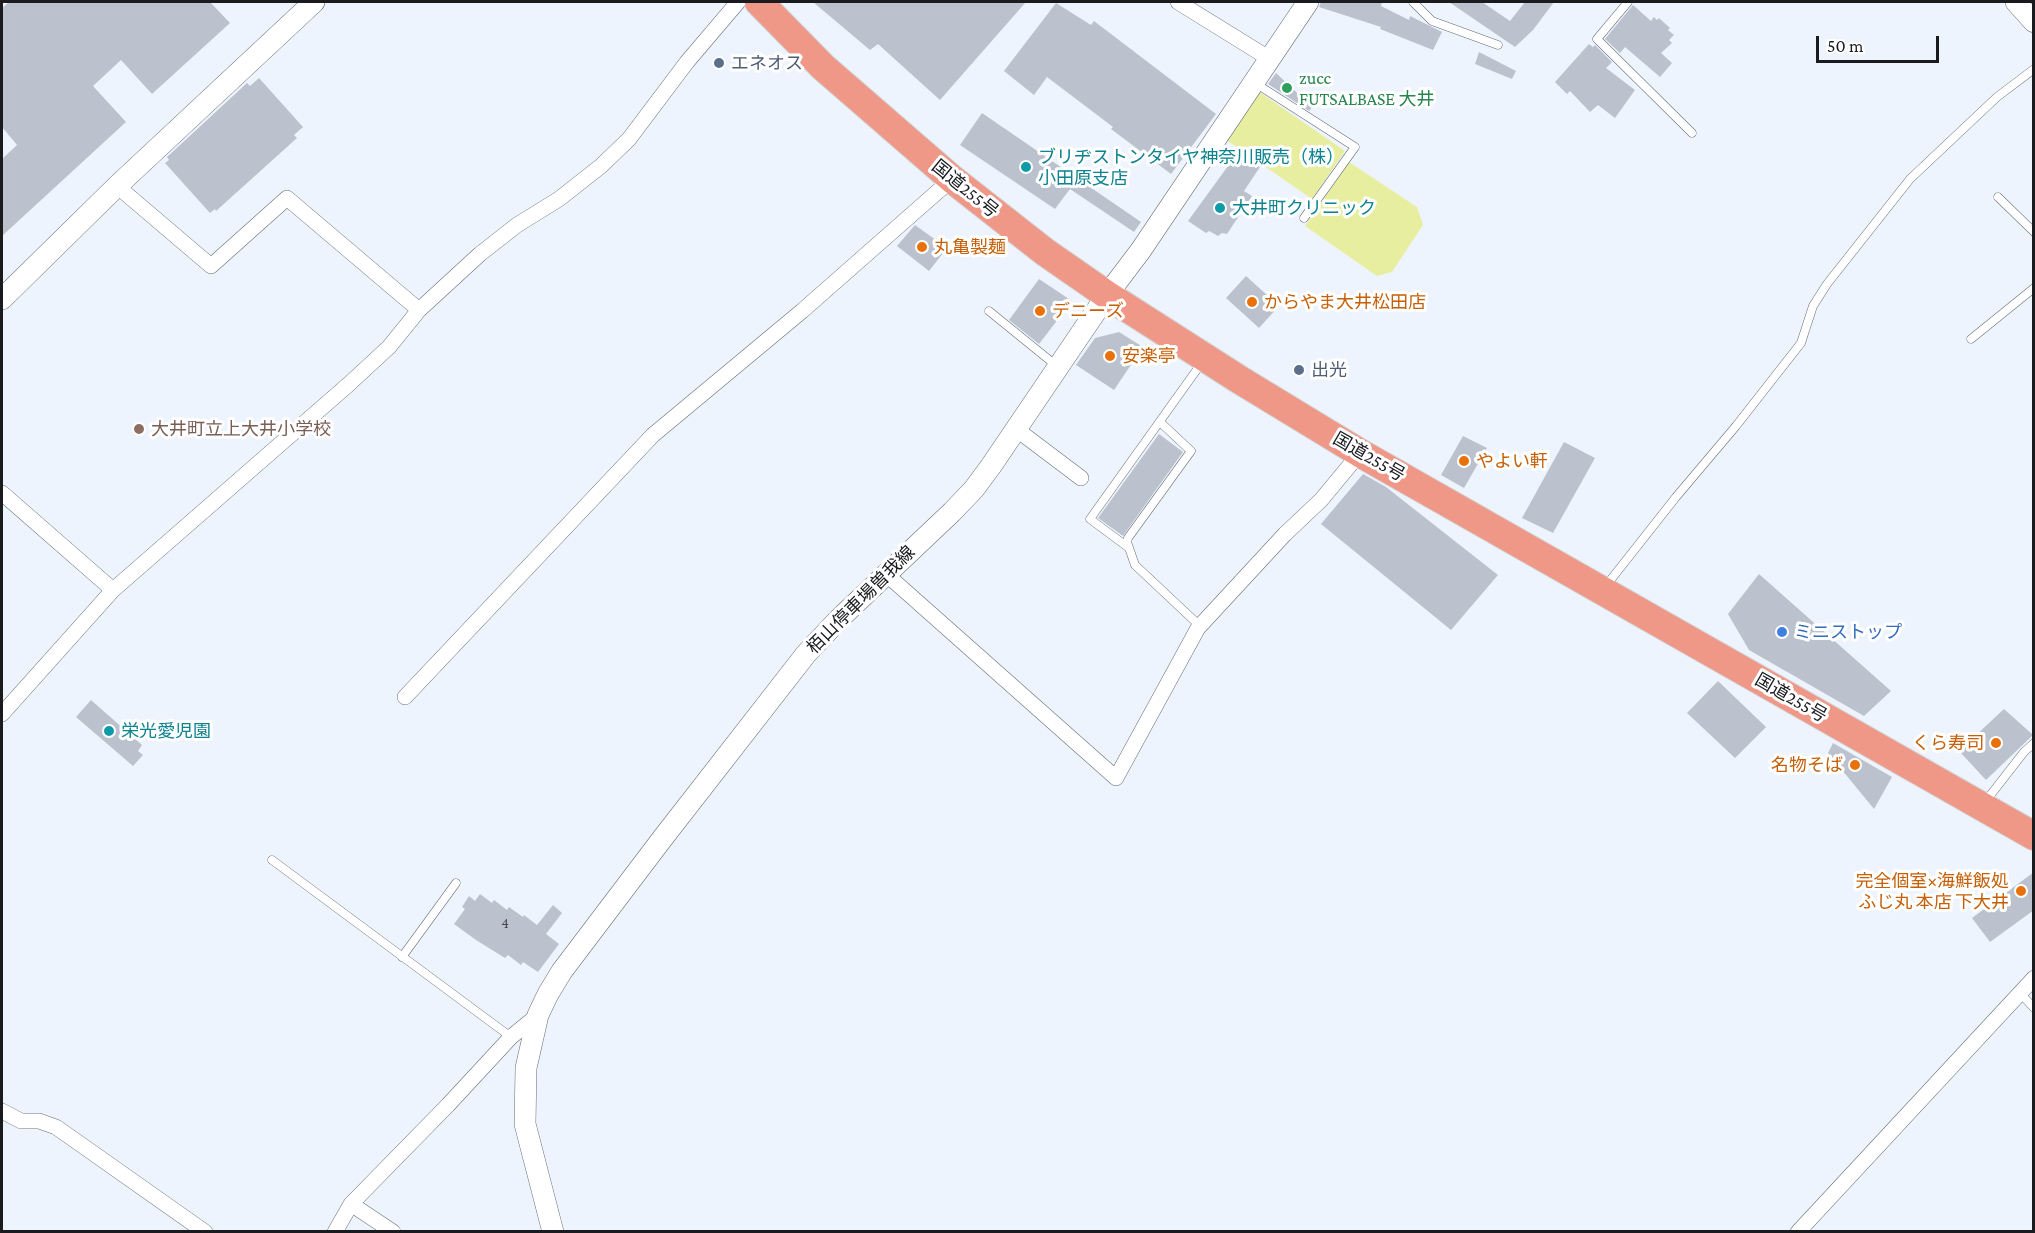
<!DOCTYPE html>
<html>
<head>
<meta charset="utf-8">
<style>
  body { margin:0 }
  #map { position:relative; width:2035px; height:1233px; overflow:hidden; background:#eef4fd; font-family:"Crimson Pro",serif }
  canvas { display:block }
  .frame { position:absolute; inset:0; border:3px solid #191b1f; pointer-events:none }
  .scale { position:absolute; left:1816px; top:36px; width:123px; height:27px; box-sizing:border-box; border:3px solid #191b1f; border-top:0; padding-left:8px; font-size:18px; line-height:21px; white-space:nowrap; color:#191b1f; -webkit-text-stroke:4px #fff; paint-order:stroke }
</style>
</head>
<body>
<div id="map">
<canvas width="2035" height="1233"></canvas>
<div class="frame"></div>
<div class="scale">50 m</div>
</div>
<script>
const c = document.querySelector('canvas').getContext('2d');
c.lineJoin = 'round';
function paint(path, color) {
  c.fillStyle = color;
  c.fill(path, 'evenodd');
}
function poly(rows) {
  const path = new Path2D();
  for (const r of rows) {
    path.moveTo(r[0], r[1]);
    for (let i = 2; i < r.length; i += 2) path.lineTo(r[i], r[i + 1]);
  }
  return path;
}
function strokePath(path, color, width, dash) {
  c.strokeStyle = color;
  c.lineWidth = width;
  c.lineCap = dash ? 'butt' : 'round';
  c.setLineDash(dash || []);
  c.stroke(path);
}
function write(font, color, halo, rows, align = 'center') {
  c.font = font + ' "Crimson Pro","Noto Sans JP",serif';
  c.lineWidth = 6;
  c.setLineDash([]);
  c.textBaseline = 'middle';
  c.strokeStyle = halo;
  c.fillStyle = color;
  for (const [text, x, y, turn = 0] of rows) {
    c.save();
    c.translate(x, y);
    c.rotate((+turn || 0) * Math.PI / 180);
    c.textAlign = isNaN(turn) ? turn : align;
    if (halo) c.strokeText(text, 0, 0);
    c.fillText(text, 0, 0);
    c.restore();
  }
}
paint(poly([
  [1258,91,1345,151,1312,199,1225,139],
  [1349,162,1417,207,1423,225,1392,272,1377,276,1305,226]
]), '#e8ee9f');
paint(poly([
  [9,2,210,2,230,23,152,94,121,60,93,86,126,122,2,236,2,159,17,145,2,127,2,8],
  [813,2,1026,2,940,100,878,44,870,50],
  [1321,2,1382,2,1381,6,1409,20,1410,16,1442,32,1433,50,1380,29,1381,27,1319,7],
  [1449,2,1482,2,1510,21,1525,2,1554,2,1533,30,1515,47],
  [1056,3,1091,25,1094,21,1216,114,1171,174,1111,129,1113,127,1047,77,1034,95,1004,71],
  [1633,5,1651,21,1654,17,1657,20,1659,18,1670,28,1668,30,1674,35,1669,40,1672,43,1661,53,1672,63,1660,77,1625,47,1620,53,1605,39],
  [1589,44,1593,47,1595,45,1612,62,1606,68,1635,90,1615,118,1598,105,1590,112,1570,91,1567,94,1555,82],
  [1479,52,1516,71,1512,79,1475,64],
  [1276,73,1312,107,1309,111,1268,84],
  [259,78,303,127,294,135,297,138,216,211,215,209,210,213,165,163,169,160,167,157,247,83,250,86],
  [982,113,1141,222,1134,232,1070,189,1055,209,960,145],
  [1231,148,1260,167,1244,191,1252,196,1227,234,1222,233,1218,236,1209,231,1206,233,1188,221,1228,166,1222,162],
  [915,225,947,248,929,271,897,246],
  [1246,276,1279,306,1259,328,1226,298],
  [1039,279,1072,301,1039,344,1009,320],
  [1119,332,1143,347,1114,390,1076,365,1095,338],
  [1159,434,1183,452,1123,536,1098,518],
  [1463,436,1487,448,1464,488,1441,475],
  [1564,442,1595,458,1553,533,1522,518],
  [1363,474,1386,487,1498,575,1451,630,1321,524],
  [1759,574,1891,691,1864,716,1749,650,1728,614],
  [1718,681,1766,727,1735,758,1687,713],
  [91,700,142,745,138,751,143,755,133,766,76,717],
  [2004,709,2033,735,1986,780,1959,751],
  [1833,743,1892,777,1874,809,1828,753],
  [2034,872,2034,910,1990,942,1972,918],
  [480,894,492,903,494,900,507,910,509,907,523,917,524,915,537,925,553,905,562,913,546,934,559,944,538,972,523,962,521,965,508,955,505,958,476,940,454,924,465,909,462,907,469,896,475,901]
]), '#bbc2cd');
const lane = poly([
  [1413,2,1432,21,1498,45],
  [1628,2,1597,39,1692,133],
  [1255,83,1355,147,1304,218],
  [1998,197,2034,232],
  [989,311,1058,367],
  [1971,339,2034,288],
  [1160,422,1191,451,1128,538,1127,542,1135,565,1200,626],
  [1129,548,1090,519,1203,361],
  [1605,587,1676,497,1736,426,1801,343,1813,306,1827,284,1910,179,1997,97,2034,69],
  [1985,802,2024,752,2034,743],
  [272,860,511,1037],
  [402,957,456,883],
  [2020,993,2034,1008]
]);
const street = poly([
  [1178,2,1270,59],
  [117,186,211,266,287,198,419,310],
  [1016,429,1081,478],
  [2,493,113,590],
  [886,574,1116,778,1198,628,1285,534,1321,500,1360,453],
  [405,697,653,435,802,311,952,179],
  [2,714,113,590,349,384,389,347,419,310,480,254,517,225,559,199,601,166,629,139,687,62,738,2],
  [2,1111,21,1121,39,1121,56,1127,205,1232],
  [351,1204,393,1232],
  [335,1232,351,1204,448,1105,511,1037,538,1015],
  [1798,1232,2034,978]
]);
const secondary = poly([
  [2016,2,2034,22],
  [2,299,117,186,314,2],
  [553,1232,525,1124,526,1068,538,1015,548,994,562,971,662,839,806,654,839,619,952,512,974,489,991,466,1107,295,1141,250,1308,2]
]);
const highway = poly([
  [759,2,823,67,952,179,1045,252,1107,295,1240,380,1360,453,2034,836]
]);
strokePath(lane, '#666c76', 9);
strokePath(street, '#666c76', 16);
strokePath(secondary, '#666c76', 22);
strokePath(highway, '#d1d1d2', 30);
strokePath(lane, '#fff', 8);
strokePath(street, '#fff', 15);
strokePath(secondary, '#fff', 21);
strokePath(highway, '#f09888', 28);
for (const [x, y, r, color] of [
  [719,63,6,"#5c6f8a"],
  [1287,88,6,"#2e9e5b"],
  [1026,167,6,"#0f9aa8"],
  [1220,208,6,"#0f9aa8"],
  [922,247,6,"#e8710a"],
  [1252,302,6,"#e8710a"],
  [1040,311,6,"#e8710a"],
  [1110,356,6,"#e8710a"],
  [1299,370,6,"#5c6f8a"],
  [139,429,6,"#8d6e63"],
  [1464,461,6,"#e8710a"],
  [1782,632,6,"#3f7fe0"],
  [109,731,6,"#0f9aa8"],
  [1996,743,6,"#e8710a"],
  [1855,765,6,"#e8710a"],
  [2021,891,6,"#e8710a"]
]) {
  const dot = new Path2D();
  dot.arc(x, y, r, 0, 2 * Math.PI);
  c.fillStyle = color;
  c.fill(dot);
  strokePath(dot, '#fff', 2);
}
write('15px', '#42454a', null, [
  ["4",505,923]
]);
write('18px', '#4e5e75', '#fff', [
  ["エネオス",731,63],
  ["出光",1311,370]
], 'left');
write('18px', '#27864d', '#fff', [
  ["zucc",1299,78],
  ["FUTSALBASE 大井",1299,99]
], 'left');
write('18px', '#0d838f', '#fff', [
  ["ブリヂストンタイヤ神奈川販売（株）",1038,157],
  ["小田原支店",1038,178],
  ["大井町クリニック",1232,208],
  ["栄光愛児園",121,731]
], 'left');
write('18px', '#191b1f', '#fff', [
  ["国道255号",965,189,39],
  ["国道255号",1369,457,30],
  ["栢山停車場曽我線",861,600,-45],
  ["国道255号",1791,698,30]
]);
write('18px', '#c56008', '#fff', [
  ["丸亀製麺",934,247],
  ["からやま大井松田店",1264,302],
  ["デニーズ",1052,311],
  ["安楽亭",1122,356],
  ["やよい軒",1476,461],
  ["くら寿司",1984,743,"right"],
  ["名物そば",1843,765,"right"],
  ["完全個室×海鮮飯処",2009,881,"right"],
  ["ふじ丸 本店 下大井",2009,902,"right"]
], 'left');
write('18px', '#785e54', '#fff', [
  ["大井町立上大井小学校",151,429]
], 'left');
write('18px', '#366cbe', '#fff', [
  ["ミニストップ",1794,632]
], 'left');
</script>
</body>
</html>
